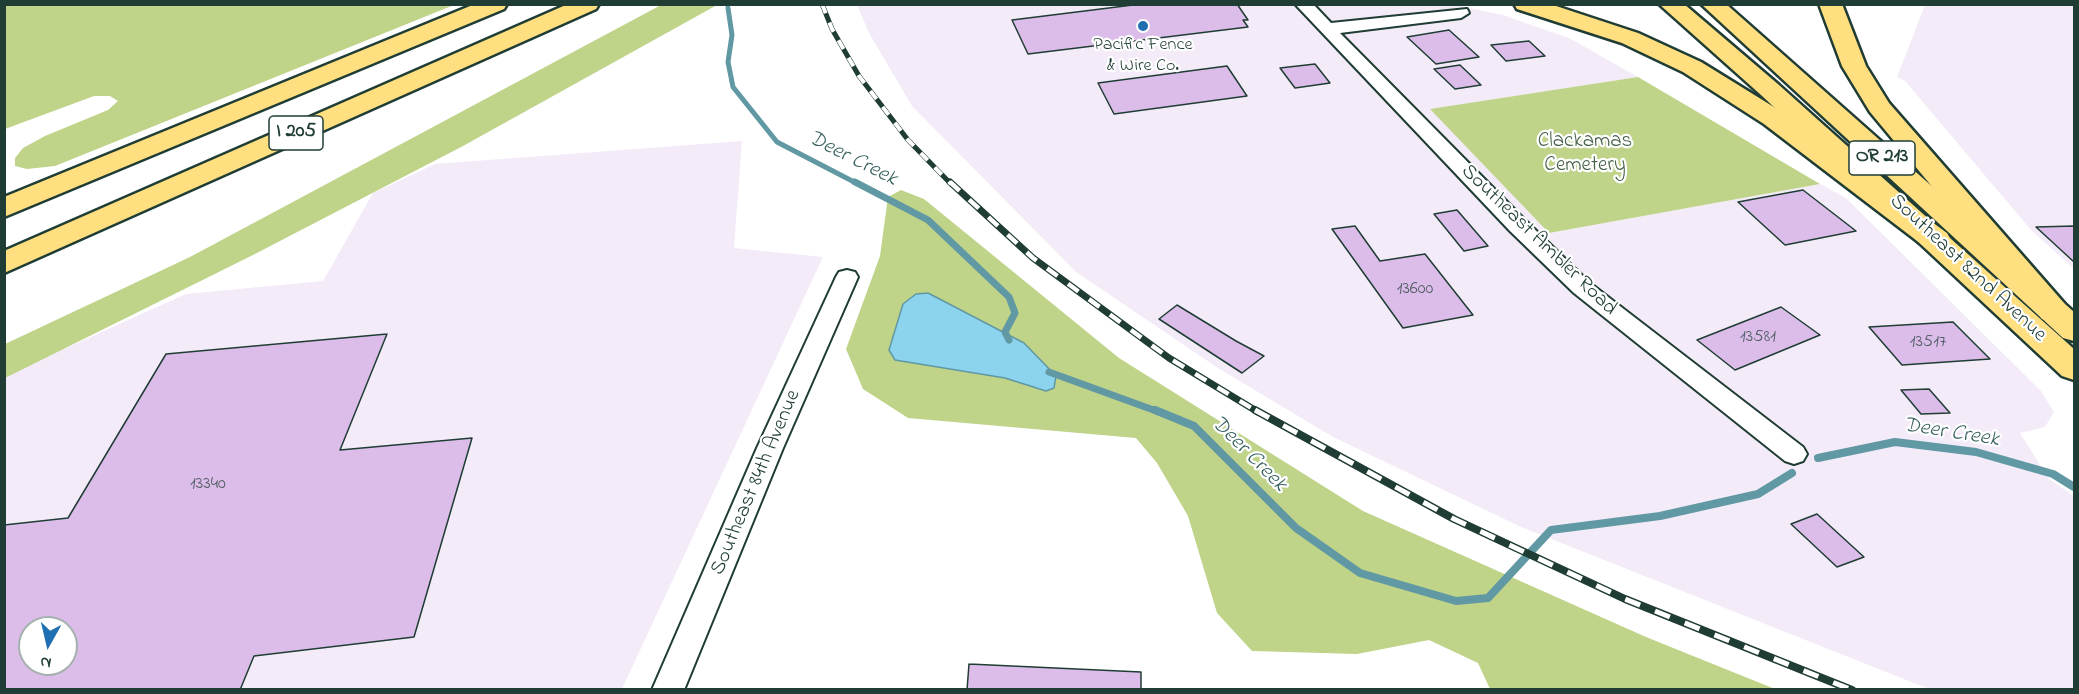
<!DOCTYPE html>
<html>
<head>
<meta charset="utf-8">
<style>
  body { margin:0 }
  #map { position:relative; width:2079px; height:694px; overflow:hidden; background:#fff; font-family:"Indie Flower",sans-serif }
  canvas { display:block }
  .frame { position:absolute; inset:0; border:6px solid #1f3d34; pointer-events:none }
  .north { position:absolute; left:18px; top:616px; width:60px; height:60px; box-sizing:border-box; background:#fff; border:2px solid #a5b1ae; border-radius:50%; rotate:188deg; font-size:16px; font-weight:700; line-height:24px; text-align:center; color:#1f3d34 }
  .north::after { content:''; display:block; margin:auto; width:21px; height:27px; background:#1f6fb2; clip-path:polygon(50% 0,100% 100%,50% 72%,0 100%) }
</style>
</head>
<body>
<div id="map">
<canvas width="2079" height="694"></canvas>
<div class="frame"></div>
<div class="north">N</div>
</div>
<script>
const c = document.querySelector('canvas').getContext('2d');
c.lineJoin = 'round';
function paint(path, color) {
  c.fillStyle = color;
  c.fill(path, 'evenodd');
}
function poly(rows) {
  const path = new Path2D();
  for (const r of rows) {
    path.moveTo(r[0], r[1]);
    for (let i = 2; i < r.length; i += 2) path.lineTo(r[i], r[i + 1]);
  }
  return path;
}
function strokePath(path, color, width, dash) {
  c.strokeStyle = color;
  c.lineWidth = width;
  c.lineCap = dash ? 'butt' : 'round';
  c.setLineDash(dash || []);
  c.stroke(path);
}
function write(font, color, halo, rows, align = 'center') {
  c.font = font + ' "Indie Flower",sans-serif';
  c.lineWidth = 4.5;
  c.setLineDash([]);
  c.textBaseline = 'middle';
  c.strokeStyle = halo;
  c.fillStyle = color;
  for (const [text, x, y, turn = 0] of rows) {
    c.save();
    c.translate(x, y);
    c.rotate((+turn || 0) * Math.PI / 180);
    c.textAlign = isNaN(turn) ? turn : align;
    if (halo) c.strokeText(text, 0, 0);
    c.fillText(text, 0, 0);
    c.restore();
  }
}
paint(poly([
  [857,5,1455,5,1503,15,1569,38,1638,77,1431,109,1549,233,1820,184,1846,198,2041,391,2054,412,2045,427,2020,433,2049,479,2074,496,2074,689,1929,689,1521,527,1333,437,1218,368,1076,272,912,106,869,33],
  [1925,5,2074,5,2074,269,2031,230,1905,81,1897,77],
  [742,141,734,248,823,257,622,689,5,690,4,376,186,294,323,281,373,193,435,164],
  [30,628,66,628,66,664,30,664]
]), '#f4ebf9');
paint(poly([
  [5,4,454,4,454,5,55,166,27,169,15,166,15,158,23,148,45,136,108,110,118,101,110,96,94,96,5,129],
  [661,5,717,5,463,146,253,255,5,378,5,344,190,257],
  [1638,77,1820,184,1549,233,1430,109],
  [901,190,924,199,1119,358,1363,511,1646,637,1775,689,1490,689,1478,663,1429,640,1357,654,1252,651,1217,613,1188,516,1157,463,1136,438,908,418,863,389,846,349,880,256,888,197]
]), '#bfd389');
const water = poly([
  [928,293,1024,343,1056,376,1054,388,1046,391,1005,378,895,360,889,350,903,304,916,294,928,293]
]);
paint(water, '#8cd4ed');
strokePath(water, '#6098a3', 1.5);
strokePath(poly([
  [728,8,732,35,728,62,733,87,777,142,858,184]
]), '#6098a3', 5);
strokePath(poly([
  [855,182,928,220,1009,297,1015,313,1005,332,1009,340],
  [1049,372,1159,412]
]), '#6098a3', 7);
strokePath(poly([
  [1155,410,1194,426,1296,528,1360,573,1456,601,1488,598,1551,530,1660,516,1758,494,1792,473],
  [1818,458,1895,442,1976,452,2053,474,2074,487]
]), '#6098a3', 8);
const building = poly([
  [1141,4,1237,4,1248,20,1243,20,1248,27,1028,54,1012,20,1141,4],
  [1449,30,1479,57,1436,64,1407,37,1449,30],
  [1529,41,1545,56,1506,61,1491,45,1529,41],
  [1315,64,1330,83,1295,88,1280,68,1315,64],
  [1460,65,1481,85,1455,89,1434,69,1460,65],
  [1227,66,1247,96,1114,114,1098,83,1227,66],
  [1803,190,1856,231,1785,245,1738,202,1803,190],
  [1457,210,1488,246,1464,251,1434,214,1457,210],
  [1355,226,1380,261,1425,254,1473,315,1403,328,1332,229,1355,226],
  [2074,226,2074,262,2036,227,2074,226],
  [1177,305,1236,341,1264,356,1242,373,1159,319,1177,305],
  [1781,307,1820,335,1735,370,1697,340,1781,307],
  [1953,322,1990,359,1902,365,1869,327,1953,322],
  [387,334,340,450,472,438,414,637,254,656,240,690,4,690,4,525,68,518,166,354,387,334],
  [30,628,66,628,66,664,30,664,30,628],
  [1929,389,1950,413,1921,414,1901,390,1929,389],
  [1817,514,1864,557,1837,567,1791,524,1817,514],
  [969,664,1141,672,1141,690,967,690,969,664]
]);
paint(building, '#dcbdea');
strokePath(building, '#1f3d34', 1.5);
const minor = poly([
  [1295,4,1313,4,1331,23,1467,9,1469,13,1461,18,1340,33,1526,221,1590,283,1803,447,1807,454,1803,461,1794,464,1785,461,1574,293,1510,231,1295,4],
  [847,270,855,272,858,277,783,448,684,690,652,690,757,448,836,277,839,272,847,270]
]);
const primary = poly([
  [1659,4,1684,4,1779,85,2074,349,2074,380,2062,376,1761,95,1659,4],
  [1701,4,1726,4,2074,312,2074,341,2063,338,1701,4]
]);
const trunk = poly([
  [1514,4,1550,4,1638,33,1701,62,1782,112,1947,233,1951,240,1947,247,1936,249,1925,247,1764,124,1683,72,1622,43,1517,9,1514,4],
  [1819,4,1842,4,1866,66,1889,103,2064,303,2069,311,2064,319,2053,322,2042,319,1870,112,1842,66,1819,4]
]);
const motorway = poly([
  [475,4,507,4,504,9,4,217,4,197,475,4],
  [568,4,599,4,596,9,4,273,4,251,568,4]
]);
strokePath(minor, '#1f3d34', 4);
strokePath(primary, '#1f3d34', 5);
strokePath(trunk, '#1f3d34', 5);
strokePath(motorway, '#1f3d34', 5);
paint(minor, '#fff');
paint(primary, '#ffdf80');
paint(trunk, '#ffdf80');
paint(motorway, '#ffdf80');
const railFar2 = poly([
  [822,4,832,29,859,76,908,140,951,184]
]);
const railFar1 = poly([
  [950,182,1033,258,1169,358,1258,412]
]);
const rail = poly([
  [1255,410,1454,519,1625,599,1852,690]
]);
strokePath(railFar2, '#1f3d34', 5);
strokePath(railFar1, '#1f3d34', 7);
strokePath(rail, '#1f3d34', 8);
strokePath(railFar2, '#fff', 4, [10]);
strokePath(railFar1, '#fff', 4.5, [13]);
strokePath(rail, '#fff', 5, [16]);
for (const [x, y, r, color] of [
  [1143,26,6,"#1f6fb2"]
]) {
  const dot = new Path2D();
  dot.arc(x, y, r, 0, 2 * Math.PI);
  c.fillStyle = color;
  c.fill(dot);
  strokePath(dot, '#fff', 2);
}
write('18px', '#1f3d34', '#fff', [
  ["Pacific Fence",1143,46],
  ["& Wire Co.",1143,67]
]);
write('18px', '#4e5d62', null, [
  ["13600",1415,290],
  ["13581",1758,338],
  ["13517",1928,343],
  ["13340",208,485]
]);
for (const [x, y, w] of [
  [296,133,54],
  [1882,158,66]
]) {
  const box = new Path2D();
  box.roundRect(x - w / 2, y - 17, w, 34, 4.5);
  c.fillStyle = '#fff';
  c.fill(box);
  strokePath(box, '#1f3d34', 1.5);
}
write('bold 20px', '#1f3d34', null, [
  ["I 205",296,133],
  ["OR 213",1882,158]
]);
write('21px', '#476249', '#fff', [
  ["Clackamas",1585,143],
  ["Cemetery",1585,167]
]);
write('21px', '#1f3d34', '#fff', [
  ["Southeast Ambler Road",1538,241,44],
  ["Southeast 82nd Avenue",1967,269,43],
  ["Southeast 84th Avenue",757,483,-67]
]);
write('italic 22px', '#3a6362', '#fff', [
  ["Deer Creek",852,160,27],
  ["Deer Creek",1951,434,9],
  ["Deer Creek",1248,455,45]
]);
</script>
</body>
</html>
